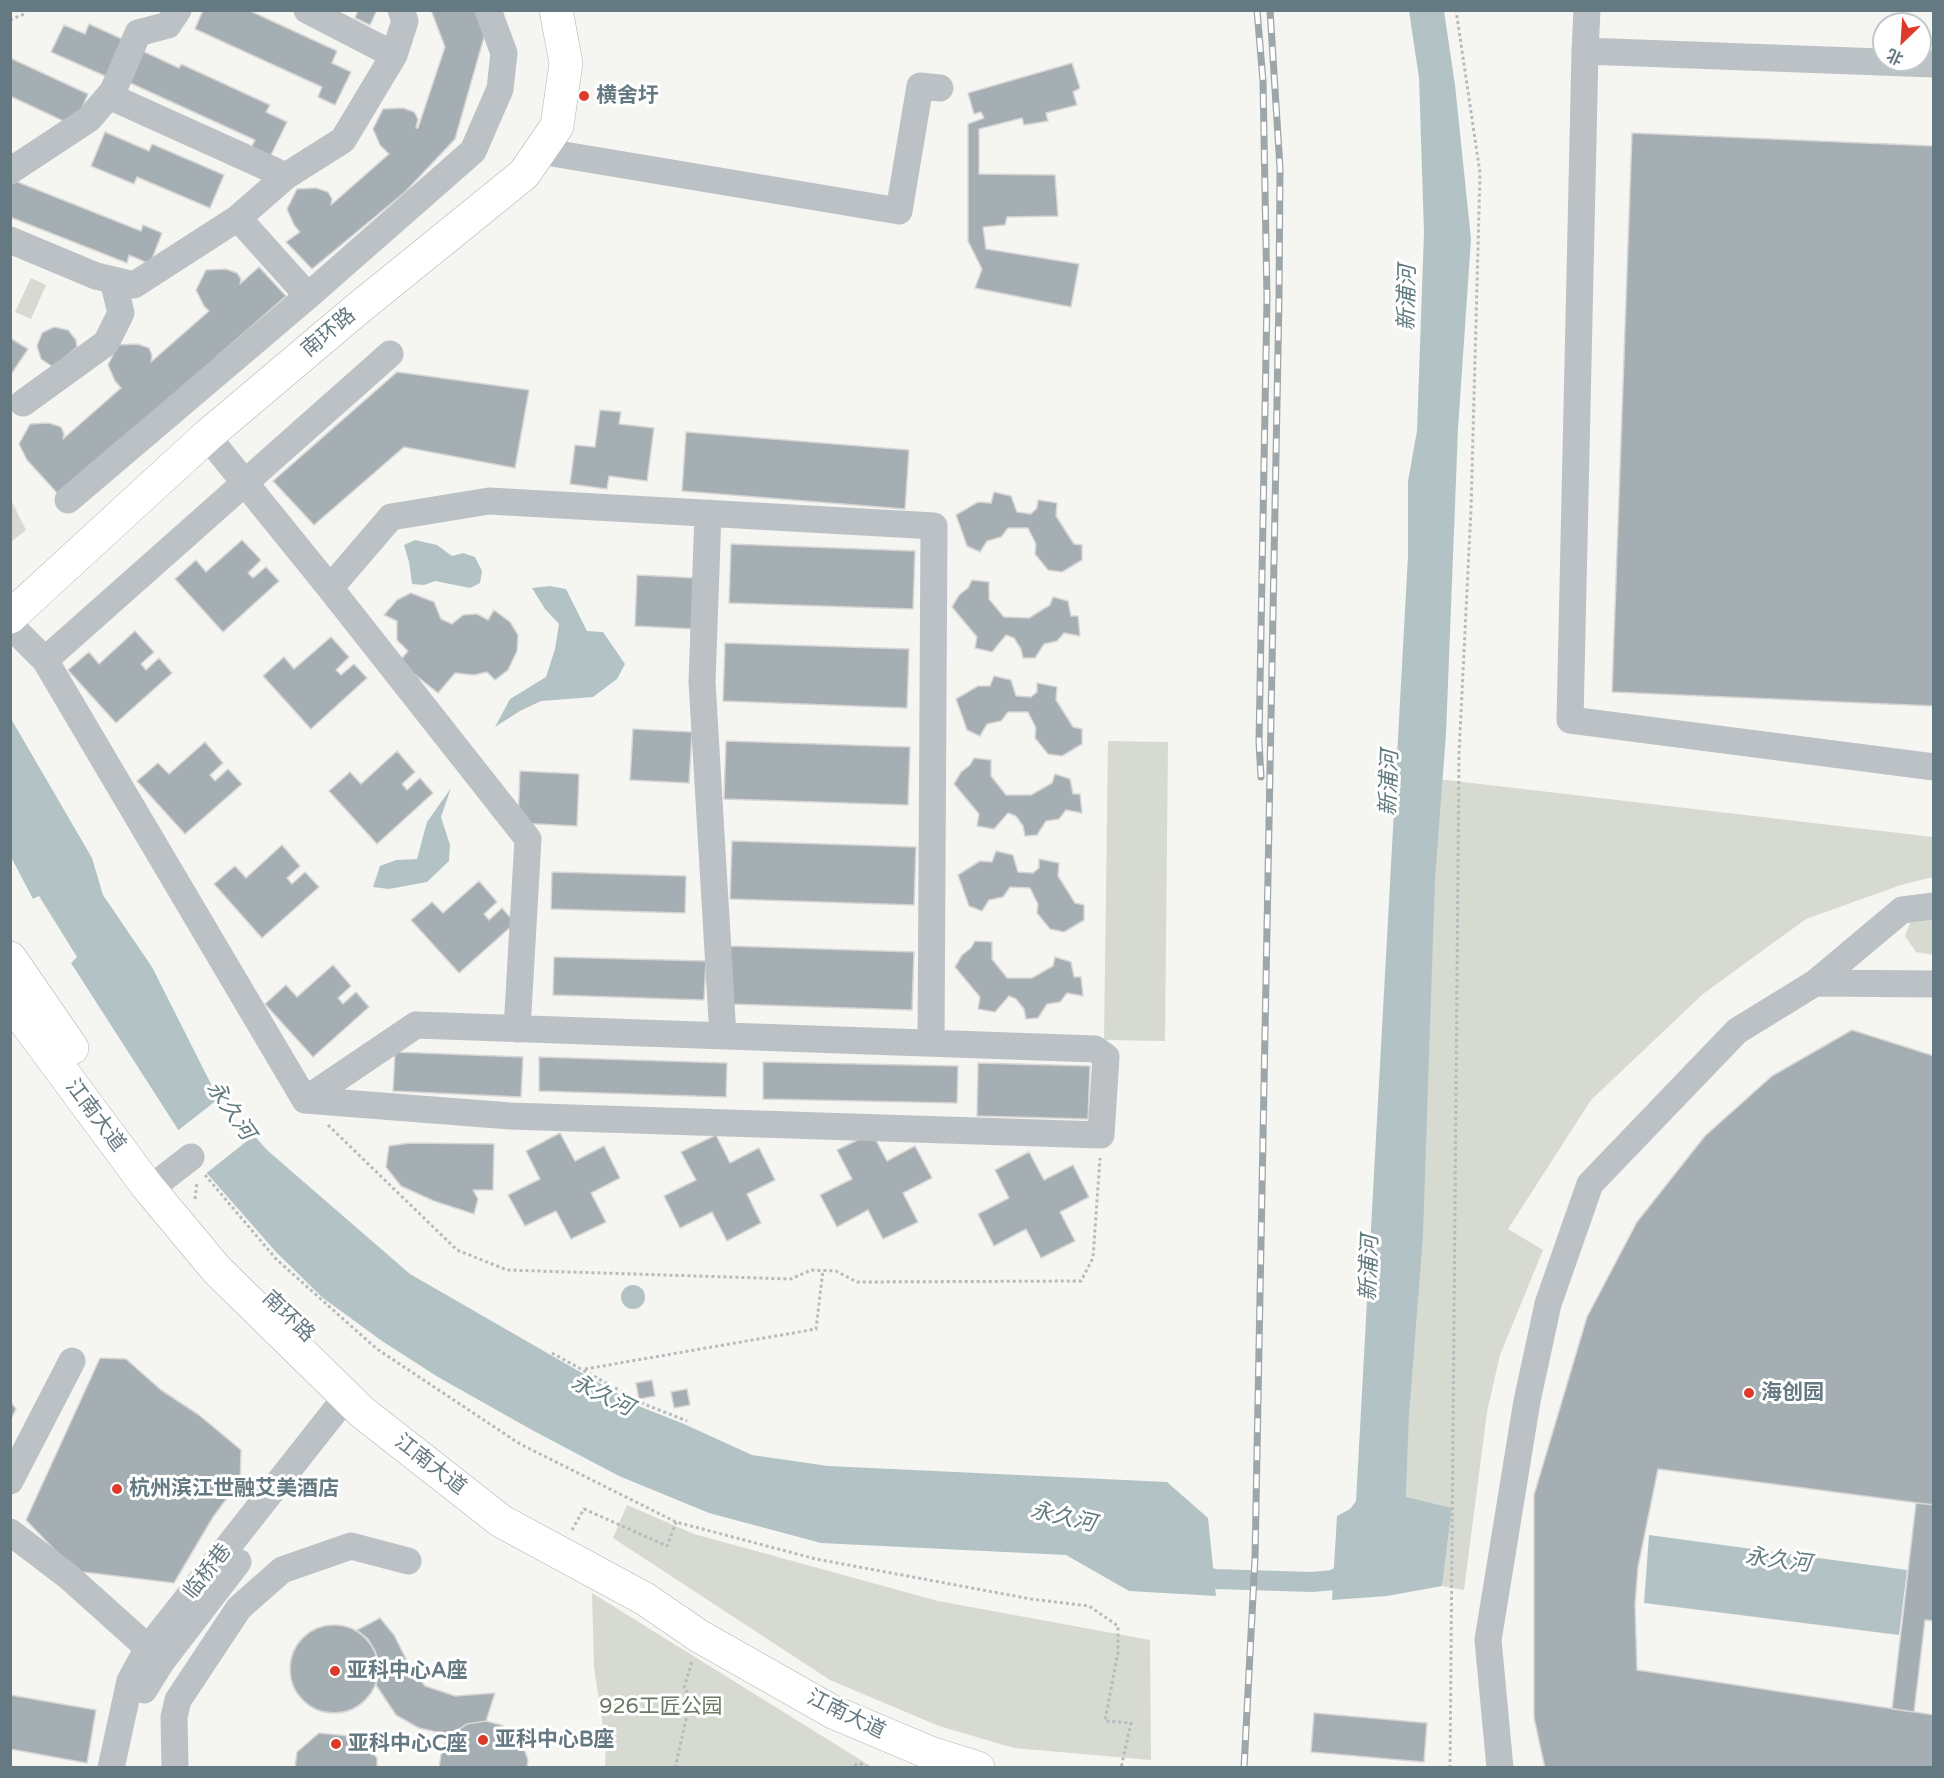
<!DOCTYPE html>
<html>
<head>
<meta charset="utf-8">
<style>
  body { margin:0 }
  #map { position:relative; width:1944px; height:1778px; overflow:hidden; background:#f5f5f2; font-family:"Varela Round","Noto Sans SC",sans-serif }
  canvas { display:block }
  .frame { position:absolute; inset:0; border:12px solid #657982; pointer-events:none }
  .north { position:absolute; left:1872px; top:12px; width:60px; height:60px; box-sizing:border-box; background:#fff; border:2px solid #c1c9cd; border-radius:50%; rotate:205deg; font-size:16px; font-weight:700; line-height:24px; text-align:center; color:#657982 }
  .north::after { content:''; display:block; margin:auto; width:21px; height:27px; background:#dc3a2b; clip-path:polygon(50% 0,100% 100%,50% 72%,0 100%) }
</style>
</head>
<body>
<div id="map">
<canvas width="1944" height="1778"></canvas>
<div class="frame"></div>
<div class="north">北</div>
</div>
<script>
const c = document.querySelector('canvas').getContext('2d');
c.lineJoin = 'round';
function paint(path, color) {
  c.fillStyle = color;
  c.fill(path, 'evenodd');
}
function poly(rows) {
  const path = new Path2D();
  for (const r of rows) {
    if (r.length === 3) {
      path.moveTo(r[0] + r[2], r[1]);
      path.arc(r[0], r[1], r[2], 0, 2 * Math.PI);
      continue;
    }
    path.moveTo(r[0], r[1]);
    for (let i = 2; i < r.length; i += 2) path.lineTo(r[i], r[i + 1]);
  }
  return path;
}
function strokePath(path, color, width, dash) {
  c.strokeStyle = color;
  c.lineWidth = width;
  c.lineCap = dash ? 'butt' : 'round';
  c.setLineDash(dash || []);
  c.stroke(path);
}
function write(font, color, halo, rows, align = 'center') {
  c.font = font + ' "Varela Round","Noto Sans SC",sans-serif';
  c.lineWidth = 6;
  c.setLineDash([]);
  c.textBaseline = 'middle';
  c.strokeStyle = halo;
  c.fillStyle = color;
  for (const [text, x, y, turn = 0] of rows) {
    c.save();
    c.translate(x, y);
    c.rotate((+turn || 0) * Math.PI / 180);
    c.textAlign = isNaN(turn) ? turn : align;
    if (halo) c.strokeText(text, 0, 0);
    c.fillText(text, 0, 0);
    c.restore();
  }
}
paint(poly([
  [31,278,46,285,31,319,15,312],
  [11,500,26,530,11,542,10,542],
  [1108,741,1168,742,1165,1041,1104,1040],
  [1429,778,1933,837,1933,877,1901,885,1806,919,1703,994,1591,1100,1508,1229,1543,1250,1500,1355,1487,1412,1464,1590,1442,1586,1452,1508,1406,1498],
  [1933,920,1933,955,1916,952,1905,936,1910,923],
  [627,1505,694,1534,938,1601,1150,1640,1151,1760,1014,1748,939,1726,830,1680,613,1538],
  [592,1593,872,1767,605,1767,606,1746,594,1667]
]), '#d6dad1');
paint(poly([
  [1409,11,1444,11,1455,85,1471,239,1458,429,1446,734,1435,879,1423,1235,1409,1415,1406,1497,1452,1508,1442,1586,1387,1596,1332,1600,1337,1516,1350,1509,1356,1501,1408,556,1408,481,1417,431,1424,232,1419,78],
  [415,540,437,545,452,556,463,553,475,557,482,571,480,583,470,588,435,581,424,585,412,584,409,562,404,545],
  [550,586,566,589,587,631,603,632,625,664,617,679,593,697,541,701,520,711,495,727,510,699,546,677,555,649,559,624,545,609,532,588],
  [10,717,92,858,103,895,152,967,215,1092,267,1150,410,1274,641,1407,684,1424,752,1455,828,1466,1167,1482,1208,1518,1216,1596,1129,1591,1066,1555,821,1543,709,1513,619,1476,532,1430,438,1377,382,1341,323,1298,276,1252,204,1170,71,963,77,957,39,896,33,899,11,857],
  [451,788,441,817,450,845,449,861,427,882,389,889,373,887,380,866,396,860,417,859,427,822],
  [633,1297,12],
  [1649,1535,1907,1570,1899,1635,1644,1603]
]), '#b3c3c5');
paint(poly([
  [222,1096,256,1134,204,1175,176,1132]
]), '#f5f5f2');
strokePath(poly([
  [1190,1573,1215,1579,1312,1582,1333,1580,1355,1569]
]), '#b3c3c5', 20);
const building = poly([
  [203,10,248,10,337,51,332,63,351,72,335,105,318,97,322,87,195,29,203,10],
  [358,10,377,10,370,25,355,18,358,10],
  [431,10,478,10,486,30,455,139,405,192,312,269,286,242,300,232,294,225,287,209,297,189,316,188,328,192,332,199,331,205,389,154,380,145,373,129,383,109,403,108,414,112,418,119,416,128,418,128,445,47,431,10],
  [89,24,122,39,114,80,51,52,64,25,85,34,89,24],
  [140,50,179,68,181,64,270,105,266,112,287,122,270,157,251,148,255,140,126,81,140,50],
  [10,58,88,94,74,126,10,96,10,58],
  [1072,63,1080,88,1073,92,1077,105,1046,113,1048,121,1024,125,1022,118,979,129,979,174,1055,175,1058,216,1007,217,1005,225,983,227,986,249,1079,264,1071,307,975,288,982,269,968,241,968,124,984,118,981,112,974,114,968,93,1072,63],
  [105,132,149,151,152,144,224,175,210,208,137,177,134,184,91,166,105,132],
  [1632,133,1934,146,1934,706,1612,692,1632,133],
  [10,179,141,231,143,225,162,233,150,264,129,255,127,263,10,217,10,179],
  [259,267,286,296,59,495,27,460,19,444,30,424,49,423,61,427,64,434,63,439,121,388,115,381,108,365,118,345,137,344,149,348,152,355,151,362,209,311,204,306,196,290,206,270,226,269,237,273,241,279,240,284,259,267],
  [54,327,68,330,76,340,77,347,53,367,41,359,37,346,42,333,54,327],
  [10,338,28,349,10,376,10,338],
  [397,372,529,390,515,468,404,447,314,525,273,481,397,372],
  [600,410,621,412,619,424,654,428,647,481,609,476,607,489,570,484,575,445,595,447,600,410],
  [686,432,909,450,905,509,682,491,686,432],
  [994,492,1011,496,1017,512,1031,514,1037,508,1038,500,1057,503,1056,516,1074,544,1082,545,1082,560,1062,572,1048,570,1035,554,1036,544,1028,528,1008,528,1001,537,987,541,980,552,967,546,956,515,978,502,991,503,994,492],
  [242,540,261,560,248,573,253,578,266,567,279,581,223,632,175,579,196,560,206,572,242,540],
  [731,544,915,551,913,609,729,603,731,544],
  [637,575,696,578,694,629,635,626,637,575],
  [972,580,989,582,989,599,1004,617,1029,618,1050,605,1053,597,1068,601,1071,616,1078,616,1080,636,1064,633,1057,641,1044,644,1035,658,1023,658,1021,649,1014,638,1006,635,992,652,975,648,977,637,952,607,959,595,968,588,972,580],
  [411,593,434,602,441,619,452,624,463,615,477,614,488,620,494,610,510,622,518,635,517,651,508,670,495,680,487,672,474,675,455,673,438,693,399,662,408,651,397,640,397,621,384,615,397,600,411,593],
  [135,631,154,652,141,664,146,670,159,658,172,673,116,723,68,670,89,652,99,664,135,631],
  [331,637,349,657,336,670,341,675,354,664,367,678,311,729,263,676,284,657,294,669,331,637],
  [725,643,909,649,907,708,723,701,725,643],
  [994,676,1011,680,1016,696,1031,697,1037,692,1037,683,1057,687,1056,700,1073,727,1082,729,1082,744,1062,756,1048,754,1035,738,1036,728,1028,712,1008,712,1001,721,987,724,980,736,967,730,956,699,978,686,990,686,994,676],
  [633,729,692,732,689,783,630,780,633,729],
  [726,741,910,747,908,805,724,799,726,741],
  [205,742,223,763,210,775,215,781,228,769,242,784,185,834,137,781,158,763,169,774,205,742],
  [397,751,415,772,402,784,407,790,420,778,433,793,377,844,329,791,350,772,361,784,397,751],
  [974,758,991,760,991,776,1006,795,1031,795,1052,783,1055,774,1070,779,1073,794,1080,794,1082,813,1066,810,1059,819,1046,821,1037,835,1025,836,1023,826,1016,816,1008,813,994,829,977,826,979,814,954,784,961,772,970,765,974,758],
  [520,771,579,774,577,826,518,823,520,771],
  [732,841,916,847,914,905,730,899,732,841],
  [282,845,300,866,287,878,292,884,305,872,319,887,262,938,214,884,235,866,246,878,282,845],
  [996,851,1013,855,1018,872,1033,873,1039,868,1039,859,1059,863,1058,876,1075,903,1084,905,1084,920,1064,932,1050,929,1037,913,1038,904,1030,888,1010,887,1003,897,989,900,982,911,969,906,958,875,980,861,992,862,996,851],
  [552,872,686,876,685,913,551,909,552,872],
  [479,881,497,902,484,914,489,920,502,908,515,923,459,973,411,920,432,902,443,913,479,881],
  [975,941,992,942,992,959,1007,978,1032,978,1053,966,1055,957,1071,962,1074,977,1081,977,1083,996,1067,993,1060,1002,1047,1004,1038,1018,1026,1019,1024,1009,1016,999,1009,996,995,1012,978,1009,980,997,955,967,962,955,971,948,975,941],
  [730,946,914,952,912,1010,729,1004,730,946],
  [554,957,706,961,704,1000,553,995,554,957],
  [333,965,351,986,338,998,343,1004,356,992,369,1007,313,1057,265,1004,286,985,297,997,333,965],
  [1852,1030,1934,1056,1934,1505,1658,1469,1638,1567,1635,1605,1637,1670,1934,1715,1934,1768,1545,1768,1534,1718,1534,1495,1587,1317,1637,1222,1705,1136,1772,1076,1852,1030],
  [395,1052,523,1057,521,1097,393,1091,395,1052],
  [539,1057,727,1063,726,1097,539,1091,539,1057],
  [763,1062,958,1066,957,1103,763,1099,763,1062],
  [978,1063,1090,1066,1088,1119,977,1116,978,1063],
  [560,1133,575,1161,604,1146,620,1178,591,1193,606,1222,571,1239,556,1211,525,1226,508,1195,540,1179,526,1151,560,1133],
  [872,1133,887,1161,915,1146,932,1178,903,1193,918,1222,883,1239,868,1210,837,1227,820,1195,852,1179,837,1150,872,1133],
  [716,1135,730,1163,759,1148,775,1180,747,1194,761,1223,727,1241,712,1212,680,1228,664,1196,696,1180,681,1152,716,1135],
  [410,1143,494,1144,493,1190,473,1190,478,1199,474,1214,434,1201,401,1186,386,1167,389,1146,410,1143],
  [1029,1152,1044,1180,1073,1165,1089,1197,1060,1212,1075,1241,1041,1258,1026,1229,994,1246,978,1214,1009,1198,995,1170,1029,1152],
  [100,1358,126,1359,161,1390,199,1415,241,1450,240,1487,230,1494,213,1517,174,1583,75,1571,26,1520,100,1358],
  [652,1380,655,1396,639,1399,636,1383,652,1380],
  [687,1389,690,1405,674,1408,671,1392,687,1389],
  [10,1401,16,1409,10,1421,10,1401],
  [1916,1503,1934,1505,1934,1621,1925,1620,1914,1712,1892,1709,1916,1503],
  [380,1618,394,1635,409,1665,425,1686,455,1696,495,1693,486,1721,467,1724,450,1735,419,1728,396,1715,376,1685,379,1674,379,1662,375,1651,368,1639,357,1630,380,1618],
  [334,1669,44],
  [10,1695,96,1710,87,1763,10,1749,10,1695],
  [1314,1713,1427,1723,1424,1762,1311,1752,1314,1713],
  [486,1721,501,1725,514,1733,523,1746,528,1760,527,1768,439,1768,442,1748,450,1735,467,1724,486,1721],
  [319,1733,359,1737,377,1758,377,1768,295,1768,297,1752,319,1733]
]);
paint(building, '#a5afb3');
strokePath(building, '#d7d6d4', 1.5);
const major = poly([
  [10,617,207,436,355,311,524,174,557,126,566,63,556,10],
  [10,958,72,1048],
  [10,1001,147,1186,217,1270,362,1412,501,1521,645,1599,699,1636,833,1712,930,1753,978,1768]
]);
strokePath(major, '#afb5b8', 34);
strokePath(poly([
  [10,20,24,14,27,10],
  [328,1125,457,1250,507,1270,791,1279,811,1270,836,1271,857,1282,1081,1281,1093,1258,1100,1158],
  [205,1175,277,1260,377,1349,520,1444,676,1522,816,1559,1031,1599,1089,1606,1118,1626,1118,1652,1105,1721,1131,1723,1121,1768],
  [195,1199,197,1182],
  [552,1353,644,1404,687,1421],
  [585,1369,816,1329,823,1270],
  [572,1530,584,1509,667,1546,676,1522],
  [675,1768,691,1698,684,1688,692,1661],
  [849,1768,859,1763,869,1768],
  [1450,1768,1459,754,1471,509,1480,173,1456,10]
]), '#b8bbbd', 3, [3, 3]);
strokePath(poly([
  [307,10,394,55],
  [1585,51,1587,10],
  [1934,64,1585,51,1570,720,1934,767],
  [109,96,286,176],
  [540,151,899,211,920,86,940,88],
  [10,171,89,119,113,91,138,33,168,25,178,10],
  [238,218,308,296],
  [10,240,96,276,134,285,238,218,286,176,343,140,394,55,405,21,401,10],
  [23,403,106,343,121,313,113,280],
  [207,436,330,588,528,839,517,1029],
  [68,500,308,296,473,151,500,89,504,53,488,10],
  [708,513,702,682,723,1036],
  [330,588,391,517,489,501,934,526,931,1043],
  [10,625,45,660,305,1100],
  [45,660,390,354],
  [1815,983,1934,984],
  [416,1025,1095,1049,1106,1057,1101,1135,510,1116,305,1100,416,1025],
  [164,1178,191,1157],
  [10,1481,72,1361],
  [10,1532,69,1577,148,1648],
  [144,1690,162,1661,238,1562],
  [111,1768,130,1681,148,1648,346,1397],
  [175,1768,174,1717,178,1700,239,1608,282,1570,351,1546,408,1561],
  [1500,1768,1488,1640,1527,1401,1548,1304,1590,1184,1737,1031,1815,983,1902,910,1934,906]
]), '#bbc1c4', 27);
strokePath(major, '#fff', 33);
const rail = poly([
  [1257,10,1263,81,1267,298,1259,742,1261,777],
  [1244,1768,1255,1558,1279,298,1280,168,1270,10]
]);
strokePath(rail, '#9da6a9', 7);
strokePath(rail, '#fff', 4.5, [14]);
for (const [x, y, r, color] of [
  [584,96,6,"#dc3a2b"],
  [1749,1393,6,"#dc3a2b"],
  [117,1489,6,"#dc3a2b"],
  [335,1671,6,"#dc3a2b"],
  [483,1740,6,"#dc3a2b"],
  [336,1744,6,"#dc3a2b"]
]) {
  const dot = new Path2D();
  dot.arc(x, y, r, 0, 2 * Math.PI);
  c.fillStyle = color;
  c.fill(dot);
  strokePath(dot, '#fff', 2);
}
write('bold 21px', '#657982', '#fff', [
  ["横舍圩",596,96],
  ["海创园",1761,1393],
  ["杭州滨江世融艾美酒店",129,1489],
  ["亚科中心A座",347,1671],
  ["亚科中心B座",495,1740],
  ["亚科中心C座",348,1744]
], 'left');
write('21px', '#657982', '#fff', [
  ["南环路",329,333,-40],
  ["江南大道",95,1116,53],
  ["南环路",288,1317,44],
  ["江南大道",430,1465,38],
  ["临桥巷",208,1572,-52],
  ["江南大道",846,1715,26]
]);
write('21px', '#6b7964', '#fff', [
  ["926工匠公园",661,1707]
]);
write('italic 22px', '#617b7f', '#fff', [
  ["新浦河",1408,298,-89],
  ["新浦河",1390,783,-88],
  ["永久河",230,1111,55],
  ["新浦河",1370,1268,-88],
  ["永久河",602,1396,26],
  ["永久河",1063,1518,13],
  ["永久河",1778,1561,7]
]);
</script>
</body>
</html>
